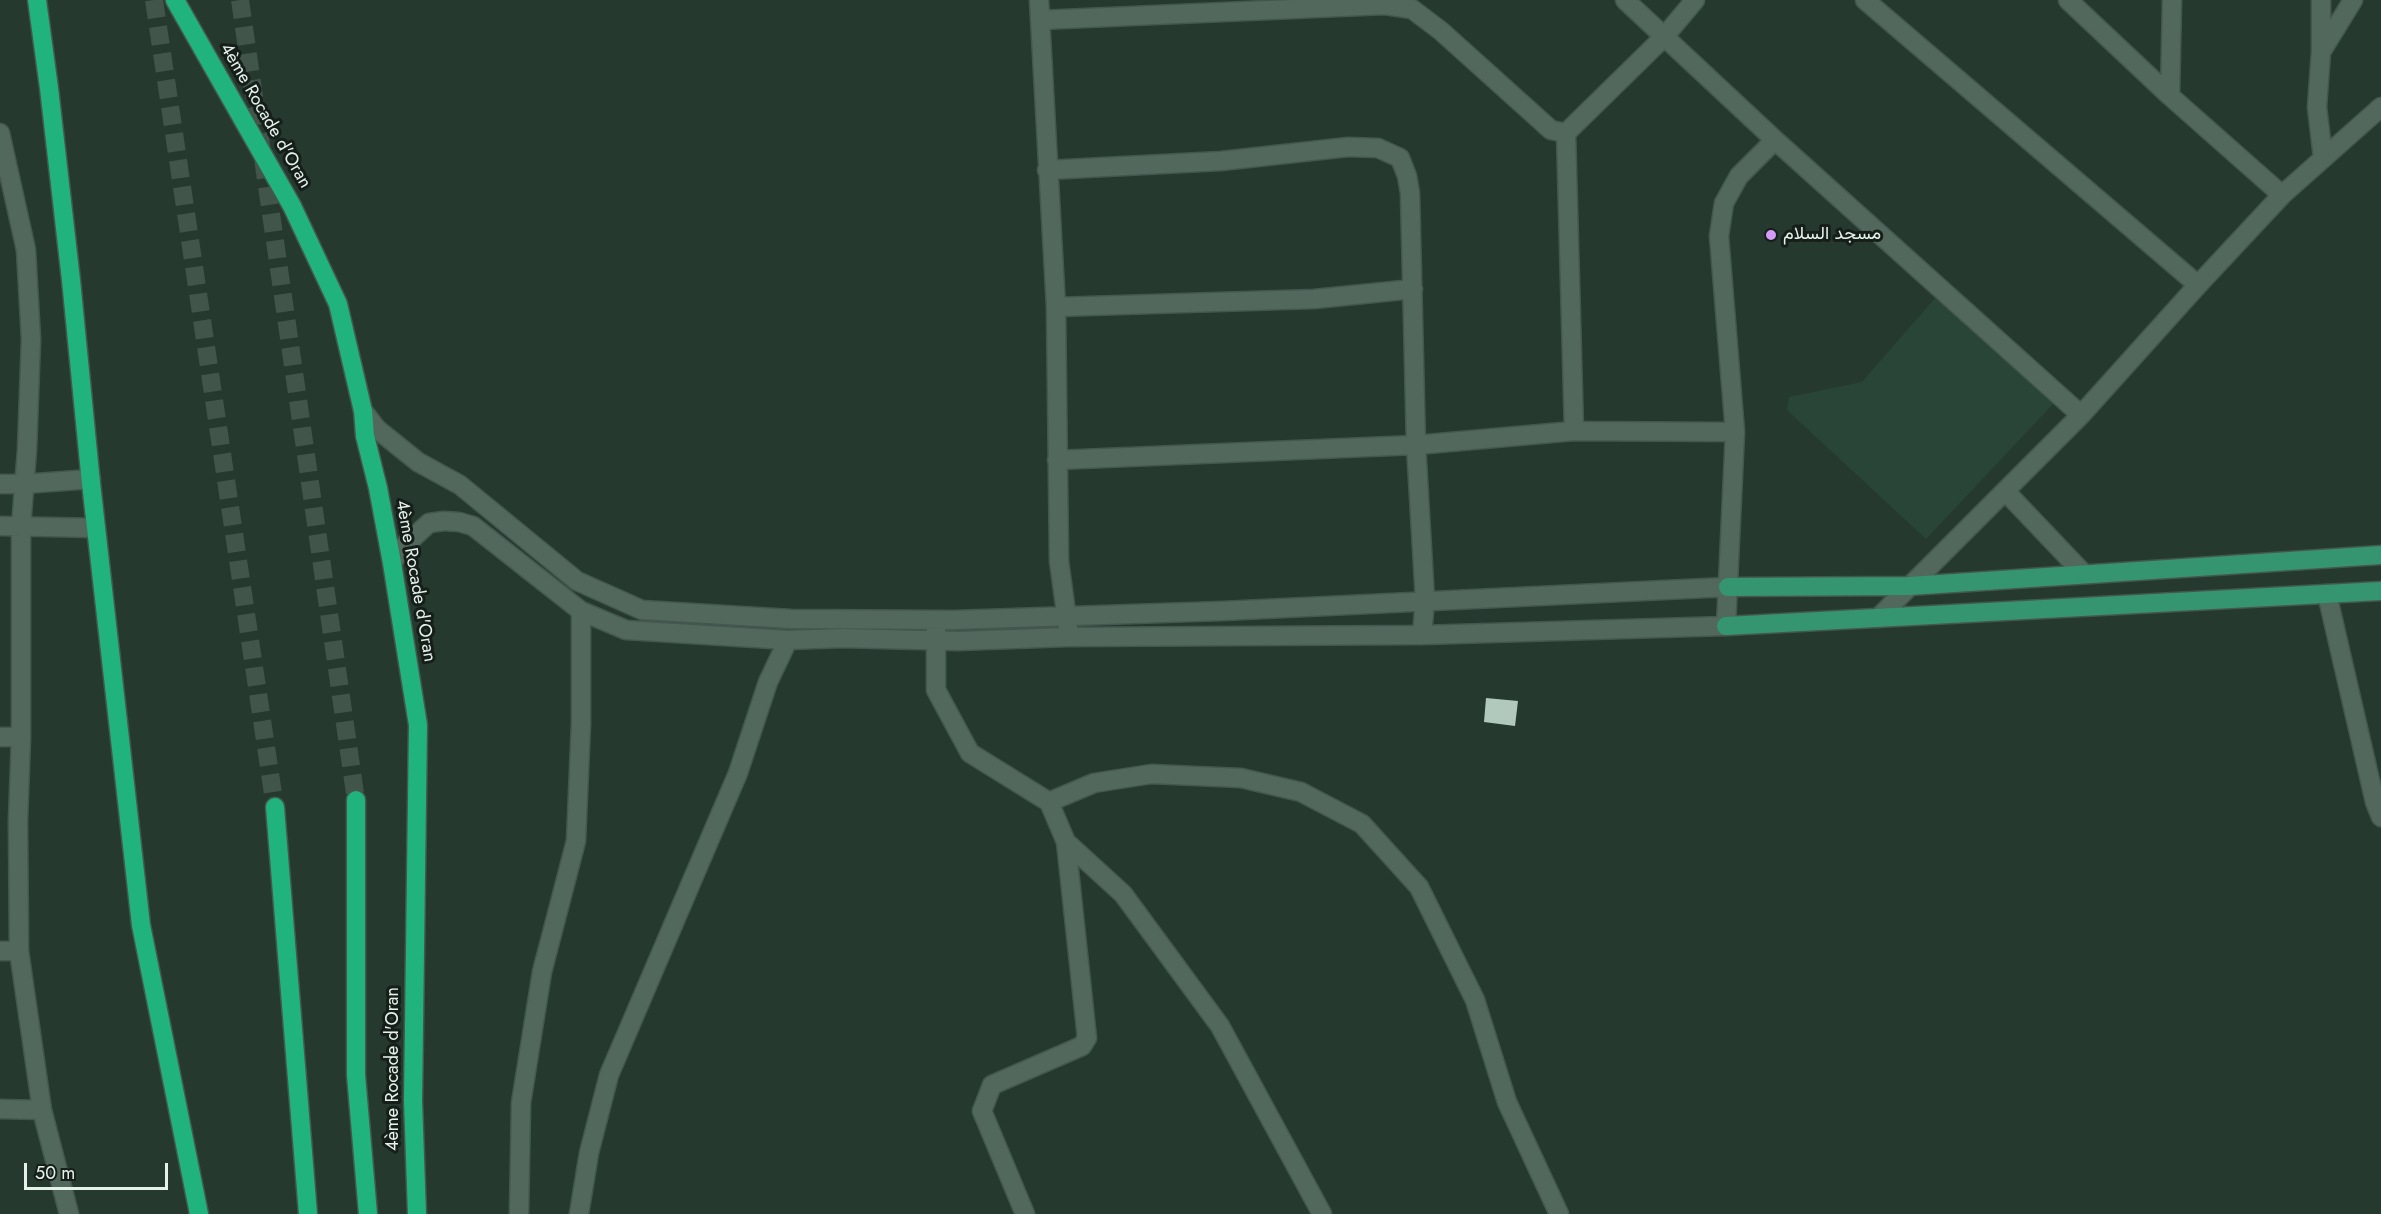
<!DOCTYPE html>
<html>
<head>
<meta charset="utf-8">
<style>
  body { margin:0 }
  #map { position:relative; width:2381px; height:1214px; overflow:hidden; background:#25392f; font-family:Jost,sans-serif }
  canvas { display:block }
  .scale { position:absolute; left:24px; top:1163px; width:144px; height:27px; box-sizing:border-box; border:3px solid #e5f2eb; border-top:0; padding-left:8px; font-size:18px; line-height:21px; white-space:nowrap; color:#e5f2eb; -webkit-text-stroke:4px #151e19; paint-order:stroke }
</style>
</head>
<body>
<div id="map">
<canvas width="2381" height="1214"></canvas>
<div class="scale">50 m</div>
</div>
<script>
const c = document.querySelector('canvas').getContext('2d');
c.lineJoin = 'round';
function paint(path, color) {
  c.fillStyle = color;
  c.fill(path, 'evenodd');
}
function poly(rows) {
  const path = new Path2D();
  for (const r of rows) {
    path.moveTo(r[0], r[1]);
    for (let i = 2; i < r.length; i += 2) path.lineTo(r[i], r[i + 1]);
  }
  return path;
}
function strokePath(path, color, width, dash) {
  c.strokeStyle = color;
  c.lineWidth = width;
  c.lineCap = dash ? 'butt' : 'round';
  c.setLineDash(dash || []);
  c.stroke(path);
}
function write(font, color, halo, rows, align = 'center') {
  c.font = font + ' Jost,Vazirmatn,sans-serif';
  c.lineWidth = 6;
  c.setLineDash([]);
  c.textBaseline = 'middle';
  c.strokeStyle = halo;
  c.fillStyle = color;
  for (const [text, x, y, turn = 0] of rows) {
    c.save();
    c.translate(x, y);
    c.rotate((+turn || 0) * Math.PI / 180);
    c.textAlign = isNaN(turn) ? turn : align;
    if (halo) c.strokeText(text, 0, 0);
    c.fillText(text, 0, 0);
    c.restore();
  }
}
paint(poly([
  [1936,297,2054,403,1926,539,1787,410,1789,397,1862,382]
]), '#294537');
paint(poly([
  [1486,698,1518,701,1515,726,1484,722]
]), '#b1c9bc');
strokePath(poly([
  [154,0,275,807],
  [240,0,356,800]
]), '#42554b', 18, [18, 9]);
const minor = poly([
  [1039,0,1056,307,1059,561,1068,627],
  [1625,0,1775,140,2081,415],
  [1865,0,2198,285],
  [2068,0,2170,96,2282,195],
  [2321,0,2321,52,2317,107,2323,158],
  [1040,20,1385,5,1412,9,1441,31,1551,130,1566,133,1574,431],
  [2321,52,2353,0],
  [2170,96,2172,0],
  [0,133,26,250,31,339,27,450,21,527,21,737,18,820,19,951,42,1110,69,1214],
  [1566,133,1664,37,1695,0],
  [1047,170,1221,161,1348,147,1378,148,1400,158,1407,176,1410,193,1416,445,1425,600,1422,635],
  [1056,307,1314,299,1413,289],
  [363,411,377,429,418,462,460,485,577,581,642,610,791,619,954,620,1222,611,1728,587],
  [1057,460,1416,445,1574,431,1735,432],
  [0,484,23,484,91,479],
  [2006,492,2084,574],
  [0,526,96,528],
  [392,563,403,547,429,523,444,521,459,522,473,526,581,611,626,630,788,640,843,638,958,641,1068,637,1422,635,1726,626,1735,432,1719,236,1724,203,1739,176,1775,140],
  [2327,594,2375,802,2381,817],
  [1878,618,2081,415,2198,285,2282,195,2381,107],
  [936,628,936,690,970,753,1049,802,1066,842,1087,1038,1082,1046,992,1085,982,1111,1025,1214],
  [0,737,21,737],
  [1049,802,1094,783,1151,774,1241,778,1301,792,1362,824,1419,887,1475,1000,1507,1102,1559,1214],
  [1066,842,1123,894,1220,1026,1322,1214],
  [0,951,19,951],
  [0,1109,42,1110],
  [519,1214,521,1103,542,972,576,841,581,723,581,611],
  [579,1214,589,1153,609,1075,738,773,768,682,788,640]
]);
const major = poly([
  [1728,587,1909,586,2381,555],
  [1726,626,2381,591]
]);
const highway = poly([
  [37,0,49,88,71,280,91,483,141,925,199,1214],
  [175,0,292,206,338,304,363,411,365,436,378,488,392,563,418,725,413,1101,417,1214],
  [356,800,356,1075,368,1214],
  [275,807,308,1214]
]);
strokePath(minor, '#44574e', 21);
strokePath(major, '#44574e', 21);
strokePath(highway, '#44574e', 21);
strokePath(minor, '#52685d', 18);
strokePath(major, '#359570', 18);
strokePath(highway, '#21b37d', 18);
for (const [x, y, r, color] of [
  [1771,235,6,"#d69bfa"]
]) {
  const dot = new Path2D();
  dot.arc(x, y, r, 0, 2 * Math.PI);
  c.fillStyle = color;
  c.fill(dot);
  strokePath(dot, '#151e19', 2);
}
write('18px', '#e5f2eb', '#151e19', [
  ["4ème Rocade d'Oran",265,116,60],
  ["4ème Rocade d'Oran",415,581,80],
  ["4ème Rocade d'Oran",394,1069,-90]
]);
write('18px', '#e5f2eb', '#151e19', [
  ["مسجد السلام",1783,235]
], 'left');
</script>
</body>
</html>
